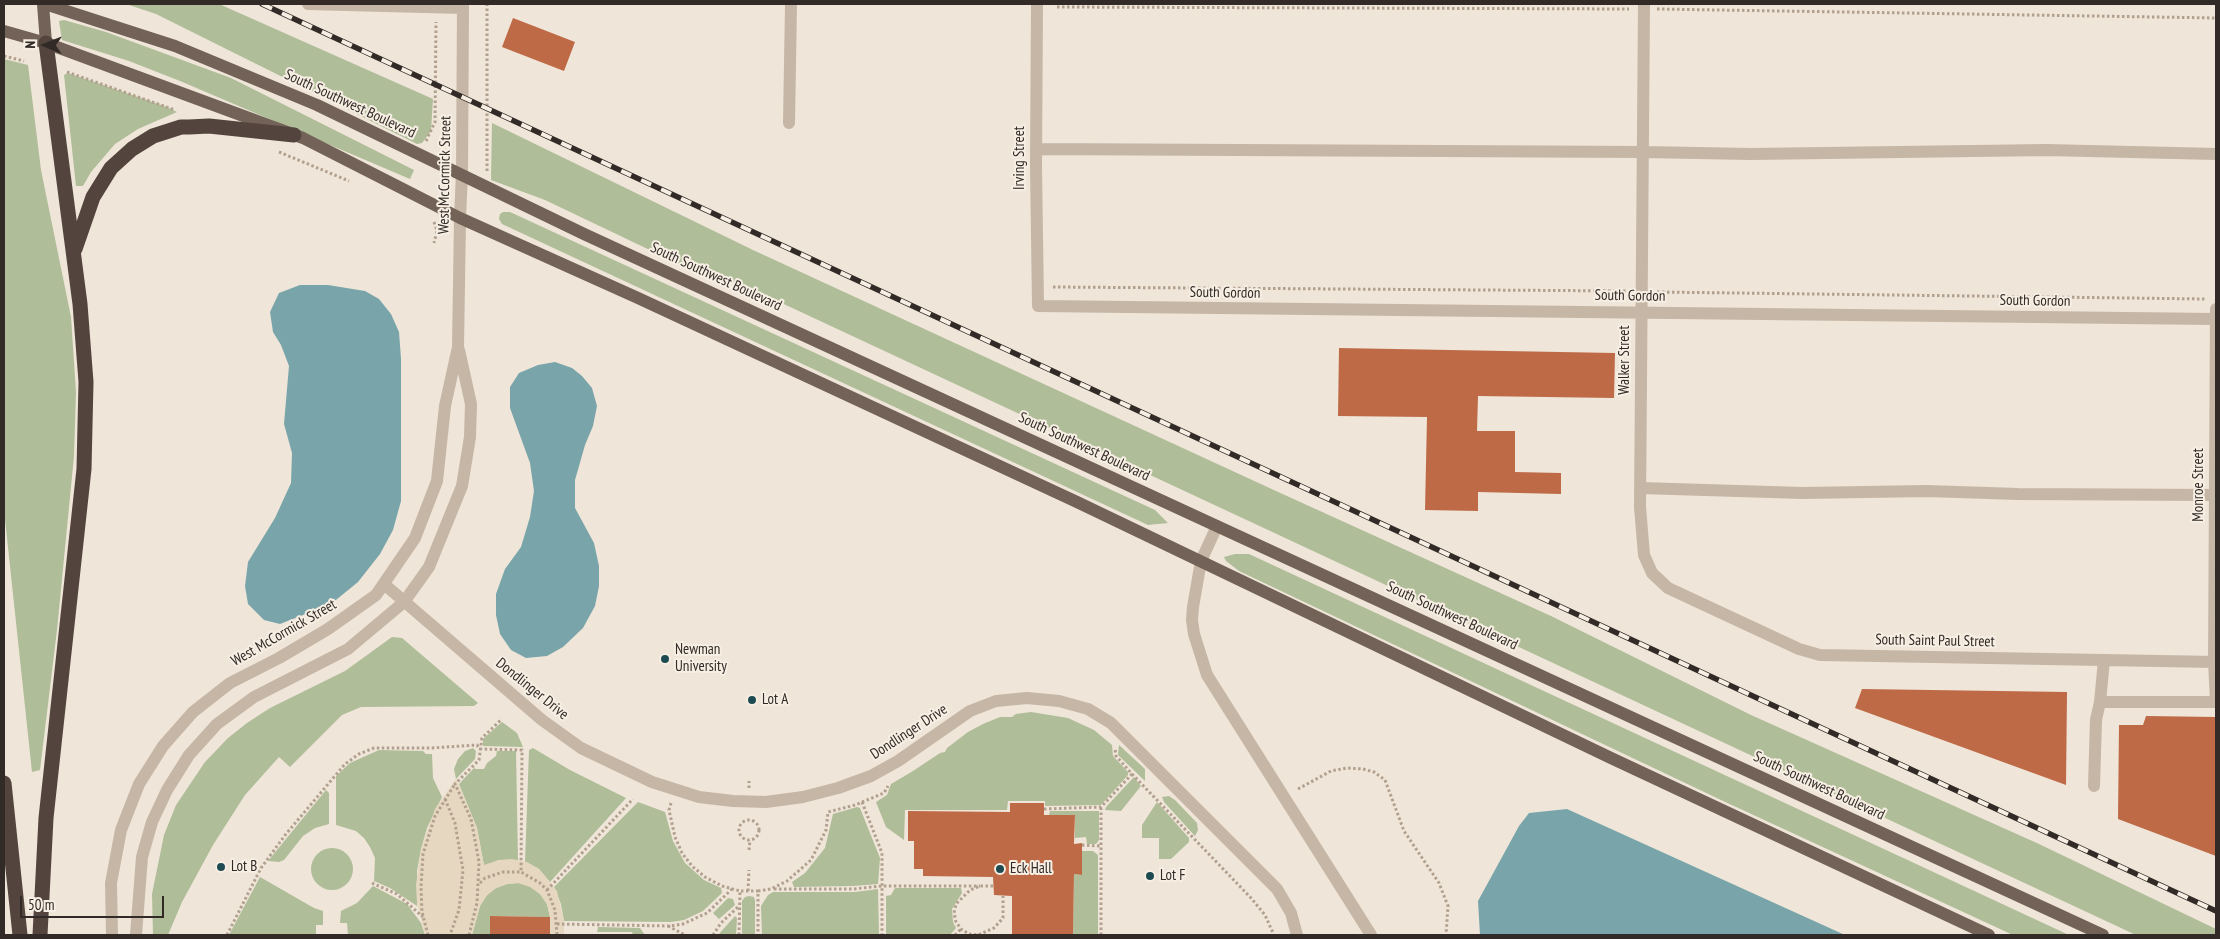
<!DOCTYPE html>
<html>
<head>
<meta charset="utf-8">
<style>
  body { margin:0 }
  #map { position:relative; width:2220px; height:939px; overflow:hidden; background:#efe5d8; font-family:"PT Sans Narrow",sans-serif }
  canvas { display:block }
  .frame { position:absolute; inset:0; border:5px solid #322a26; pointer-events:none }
  .north { position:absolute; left:20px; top:20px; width:50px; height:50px; -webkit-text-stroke:4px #f7efe4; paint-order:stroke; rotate:271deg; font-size:14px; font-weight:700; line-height:20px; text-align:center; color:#322a26 }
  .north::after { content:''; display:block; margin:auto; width:18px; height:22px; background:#322a26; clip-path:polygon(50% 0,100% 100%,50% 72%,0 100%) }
  .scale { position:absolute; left:20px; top:896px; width:144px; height:22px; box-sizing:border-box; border:2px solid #322a26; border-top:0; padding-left:6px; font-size:15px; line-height:18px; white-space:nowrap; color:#322a26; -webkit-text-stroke:4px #f7efe4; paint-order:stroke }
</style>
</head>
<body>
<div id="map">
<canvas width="2220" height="939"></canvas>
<div class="frame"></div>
<div class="north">N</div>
<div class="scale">50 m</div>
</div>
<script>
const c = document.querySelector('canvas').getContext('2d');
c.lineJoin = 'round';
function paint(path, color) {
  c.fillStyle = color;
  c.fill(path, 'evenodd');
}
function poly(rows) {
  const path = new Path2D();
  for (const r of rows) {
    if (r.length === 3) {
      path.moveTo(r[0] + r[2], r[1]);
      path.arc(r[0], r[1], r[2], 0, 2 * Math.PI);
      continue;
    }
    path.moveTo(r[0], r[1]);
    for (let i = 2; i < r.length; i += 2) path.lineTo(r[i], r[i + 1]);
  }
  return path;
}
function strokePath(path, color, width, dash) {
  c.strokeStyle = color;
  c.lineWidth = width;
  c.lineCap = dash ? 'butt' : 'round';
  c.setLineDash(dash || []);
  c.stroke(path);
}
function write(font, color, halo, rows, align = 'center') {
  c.font = font + ' "PT Sans Narrow",sans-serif';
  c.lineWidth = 4;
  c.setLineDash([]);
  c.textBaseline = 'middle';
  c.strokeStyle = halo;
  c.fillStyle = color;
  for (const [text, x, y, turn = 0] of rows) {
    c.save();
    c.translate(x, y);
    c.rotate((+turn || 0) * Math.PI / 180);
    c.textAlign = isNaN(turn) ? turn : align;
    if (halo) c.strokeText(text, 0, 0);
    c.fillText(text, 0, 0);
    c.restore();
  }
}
paint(poly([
  [126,4,219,4,433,99,431,131,422,143,417,144,156,14],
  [64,20,106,32,231,78,414,170,410,179,180,81,129,61,62,40,59,21],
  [4,59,28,65,41,170,71,317,76,392,74,456,57,630,40,770,32,772,4,510],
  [68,73,167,107,177,112,138,129,115,144,91,172,83,186,76,186,64,75],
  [492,123,753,250,1276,491,1551,616,1751,715,2039,844,2216,929,2216,935,2136,935,743,285,698,273,545,200,491,180],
  [503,212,510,212,1155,510,1168,523,1148,525,502,224,499,219,500,214],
  [1235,554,1249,554,2069,935,2013,935,1721,800,1239,571,1226,561,1224,557],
  [392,637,402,638,478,703,474,706,361,707,342,715,290,767,279,757,245,795,213,845,182,902,168,935,153,935,152,894,164,835,176,805,205,762,228,738,247,723,270,708,345,671],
  [1031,712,1068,718,1094,730,1112,745,1113,756,1128,772,1128,775,1101,805,1045,806,1045,801,1008,801,1007,810,905,810,904,840,886,827,876,802,887,795,891,784,913,771,940,753,945,752,947,748,968,732,983,724,1000,717,1012,717,1016,714],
  [502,722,517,733,523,747,483,746,483,739],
  [1119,745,1145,769,1145,781,1118,755],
  [473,748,476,751,475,759,456,779,454,769,458,759,465,751],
  [533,748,570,770,626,798,550,882,539,869,525,862,529,750],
  [379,750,423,751,426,754,432,754,433,778,442,797,427,828,421,849,417,871,417,906,390,888,374,881,375,858,370,847,364,838,356,831,336,825,336,776,350,763],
  [497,751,516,751,518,860,499,860,484,866,477,828,459,784,475,767,475,769,484,769,487,763,496,756],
  [1134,777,1141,786,1121,811,1105,810,1106,807],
  [326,790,329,793,329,824,315,828,303,836,284,860,279,862,268,861],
  [1169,796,1175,800,1197,823,1198,830,1195,836,1164,802,1162,797],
  [638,802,665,812,673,841,685,863,704,880,721,888,722,893,703,911,684,920,671,922,564,921,561,904,554,887],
  [1157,802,1189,838,1189,842,1171,859,1159,859,1159,838,1142,838,1142,825],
  [857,807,860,808,880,858,878,884,853,886,794,887,792,882,805,873,825,848,833,814],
  [1050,811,1099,811,1099,840,1096,844,1087,844,1086,837,1075,838,1075,815,1049,815],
  [332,869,21],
  [1082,851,1093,851,1098,855,1098,935,1073,935,1074,874,1082,875],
  [260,877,314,908,323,911,323,925,316,925,316,935,229,935],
  [519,883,530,886,540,894,547,904,550,917,491,916,490,935,472,935,480,906,487,895,496,888,507,884],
  [373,886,407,904,421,923,425,935,348,935,347,923,340,923,341,911,357,903],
  [895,888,961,888,962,893,952,909,953,922,956,928,950,935,886,935,886,896,891,895],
  [878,889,879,935,762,935,761,906,768,895,773,892,855,892],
  [749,896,754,897,755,901,755,935,742,935,742,901,745,897],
  [728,898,733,899,735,905,719,919,713,913],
  [735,916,737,918,736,935,718,935],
  [598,927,640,928,645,935,633,935,632,932,597,932]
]), '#afbd99');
paint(poly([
  [456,779,477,828,484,865,499,860,512,859,527,862,539,869,557,891,564,921,564,935,550,935,550,917,547,904,540,894,530,887,518,883,507,884,496,888,487,895,480,906,472,935,425,935,417,903,416,885,421,849,435,809]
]), '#e6d7c0');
paint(poly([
  [300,285,328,285,365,291,379,299,391,314,399,332,401,359,401,501,393,530,380,554,358,582,331,604,280,624,264,620,248,604,245,586,248,562,275,518,291,483,292,453,284,424,289,366,281,345,273,332,270,312,279,293],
  [555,362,572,368,582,376,592,388,597,406,593,426,585,445,575,480,575,508,594,543,599,566,599,586,595,606,583,628,563,647,547,656,526,658,511,650,500,634,496,615,496,594,505,569,521,547,530,517,534,491,530,463,510,408,510,387,519,373,538,365],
  [1567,809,1845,935,1480,935,1478,901,1519,826,1529,813]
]), '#79a5aa');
paint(poly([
  [513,18,575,42,564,71,502,47],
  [1339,348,1615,353,1614,398,1478,396,1477,431,1515,431,1515,472,1561,473,1561,494,1478,492,1478,511,1425,510,1427,417,1338,416],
  [1862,689,2067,692,2066,785,1855,708],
  [2146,716,2216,717,2216,856,2118,819,2119,725,2143,725],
  [1010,803,1044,803,1044,815,1075,815,1074,844,1082,843,1082,875,1074,874,1073,935,1012,935,1012,896,994,895,993,877,923,876,923,869,914,869,914,841,908,841,908,811,1010,812],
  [490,916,550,917,550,935,490,935]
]), '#be6a47');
strokePath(poly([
  [1057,7,1629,9],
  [1657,9,2216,18],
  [4,56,24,61],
  [67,72,175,110],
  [426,141,435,122,436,22],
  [279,152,349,181],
  [487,171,487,4],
  [434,222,437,231,434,243],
  [1053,287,1628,291],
  [1657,292,2206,299],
  [1132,774,1251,898,1265,915,1274,935],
  [749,788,749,781],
  [1298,789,1331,771,1347,768,1363,769,1374,772,1385,780,1404,831,1439,883,1448,906,1446,935],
  [445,799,455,823,463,870,459,910,450,935],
  [862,802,882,853,882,935],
  [671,803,669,810,675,837,682,853,692,866,705,877,722,886,740,891],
  [1044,809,1101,807,1132,774,1116,756,1115,749],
  [749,830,10],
  [1082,845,1101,846],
  [749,850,750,840],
  [372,883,397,894,423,917],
  [480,883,485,878,503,872,521,872],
  [993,886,980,886,970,890,956,904,954,913,956,922,961,929,969,934,978,935,994,928,1003,918,1003,896],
  [774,889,853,889,882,886,980,886],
  [547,890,633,799],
  [748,891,749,870],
  [758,891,771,889,787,881,811,860,826,830,828,812,855,805,884,793,888,786],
  [557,924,670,926,683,924,707,913,732,889],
  [668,926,685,935],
  [227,935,261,868,286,834,345,764,359,754,374,748,431,748,477,745,480,749,522,750,521,872,540,883,547,890,555,910,557,935],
  [428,935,422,912,421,887,423,854,435,816,455,784],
  [469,935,477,903,479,862,471,819,455,784,479,760,482,738,502,719],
  [713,935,721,923,739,906],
  [739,935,740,891,758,891,758,935],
  [955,935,961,929],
  [1101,935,1101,808]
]), '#b2a08f', 3, [2.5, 2.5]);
strokePath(poly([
  [308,4,463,8],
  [1037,4,1036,165,1038,306,2216,319],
  [1644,4,1640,507,1644,555,1652,573,1668,588,1799,649,1820,655,2216,662],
  [789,123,791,4],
  [1036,149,1643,152,1751,154,2047,150,2216,154],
  [2216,309,2214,662,2216,702],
  [1640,488,1803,493,1927,491,2018,494,2216,495],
  [1217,526,1201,561,1193,607,1192,620,1194,634,1207,675,1371,935],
  [384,584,542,720,581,748,652,782,699,797,733,801,766,802,803,797,838,788,871,776,898,761,970,711,996,701,1027,698,1059,701,1088,709,1111,723,1277,889,1291,913,1297,935],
  [2100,702,2104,660],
  [2094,786,2096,720,2100,702,2215,702],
  [112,935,111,883,121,830,139,784,163,746,193,712,230,683,279,658,328,629,376,595,415,538,437,481,445,406,458,347,460,218,462,173,463,4],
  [136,935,142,857,152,822,167,790,189,755,217,724,254,697,348,649,404,602,429,567,462,486,470,437,471,404,459,350]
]), '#c6b6a5', 12);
strokePath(poly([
  [43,4,46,43],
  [45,4,175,46,317,105,584,234,2103,935],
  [4,31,46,43,303,138,460,218,638,298,1077,502,1611,758,1989,935]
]), '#736257', 12);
strokePath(poly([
  [75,249,93,197,111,168,132,149,153,136,181,127,189,127,209,126,294,135],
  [4,783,20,935],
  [40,935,46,818,84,469,86,382,80,304,46,43]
]), '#53453d', 15);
const rail = poly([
  [262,4,2216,911]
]);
strokePath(rail, '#322a26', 5.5);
strokePath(rail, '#f7efe4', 4, [11]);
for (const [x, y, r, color] of [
  [665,659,5,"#1e4b51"],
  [752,700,5,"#1e4b51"],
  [221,867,5,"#1e4b51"],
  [1000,869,5,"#1e4b51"],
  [1150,876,5,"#1e4b51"]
]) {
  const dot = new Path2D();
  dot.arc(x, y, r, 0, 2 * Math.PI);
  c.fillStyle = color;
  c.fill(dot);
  strokePath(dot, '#f7efe4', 2);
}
write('15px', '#322a26', '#f7efe4', [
  ["South Southwest Boulevard",350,104,25],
  ["Irving Street",1020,158,-90],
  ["West McCormick Street",445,175,-89],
  ["South Southwest Boulevard",716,277,25],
  ["South Gordon",1225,293,1],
  ["South Gordon",1630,296,1],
  ["South Gordon",2035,301,1],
  ["Walker Street",1625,360,-90],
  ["South Southwest Boulevard",1084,447,25],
  ["Monroe Street",2199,485,-90],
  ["South Southwest Boulevard",1452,616,25],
  ["West McCormick Street",284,633,-30],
  ["South Saint Paul Street",1935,641,1],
  ["Dondlinger Drive",532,689,39],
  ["Dondlinger Drive",909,732,-33],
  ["South Southwest Boulevard",1819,786,25]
]);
write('15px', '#322a26', '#f7efe4', [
  ["Newman",675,650],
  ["University",675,667],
  ["Lot A",762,700],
  ["Lot B",231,867],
  ["Eck Hall",1010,869],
  ["Lot F",1160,876]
], 'left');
</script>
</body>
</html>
